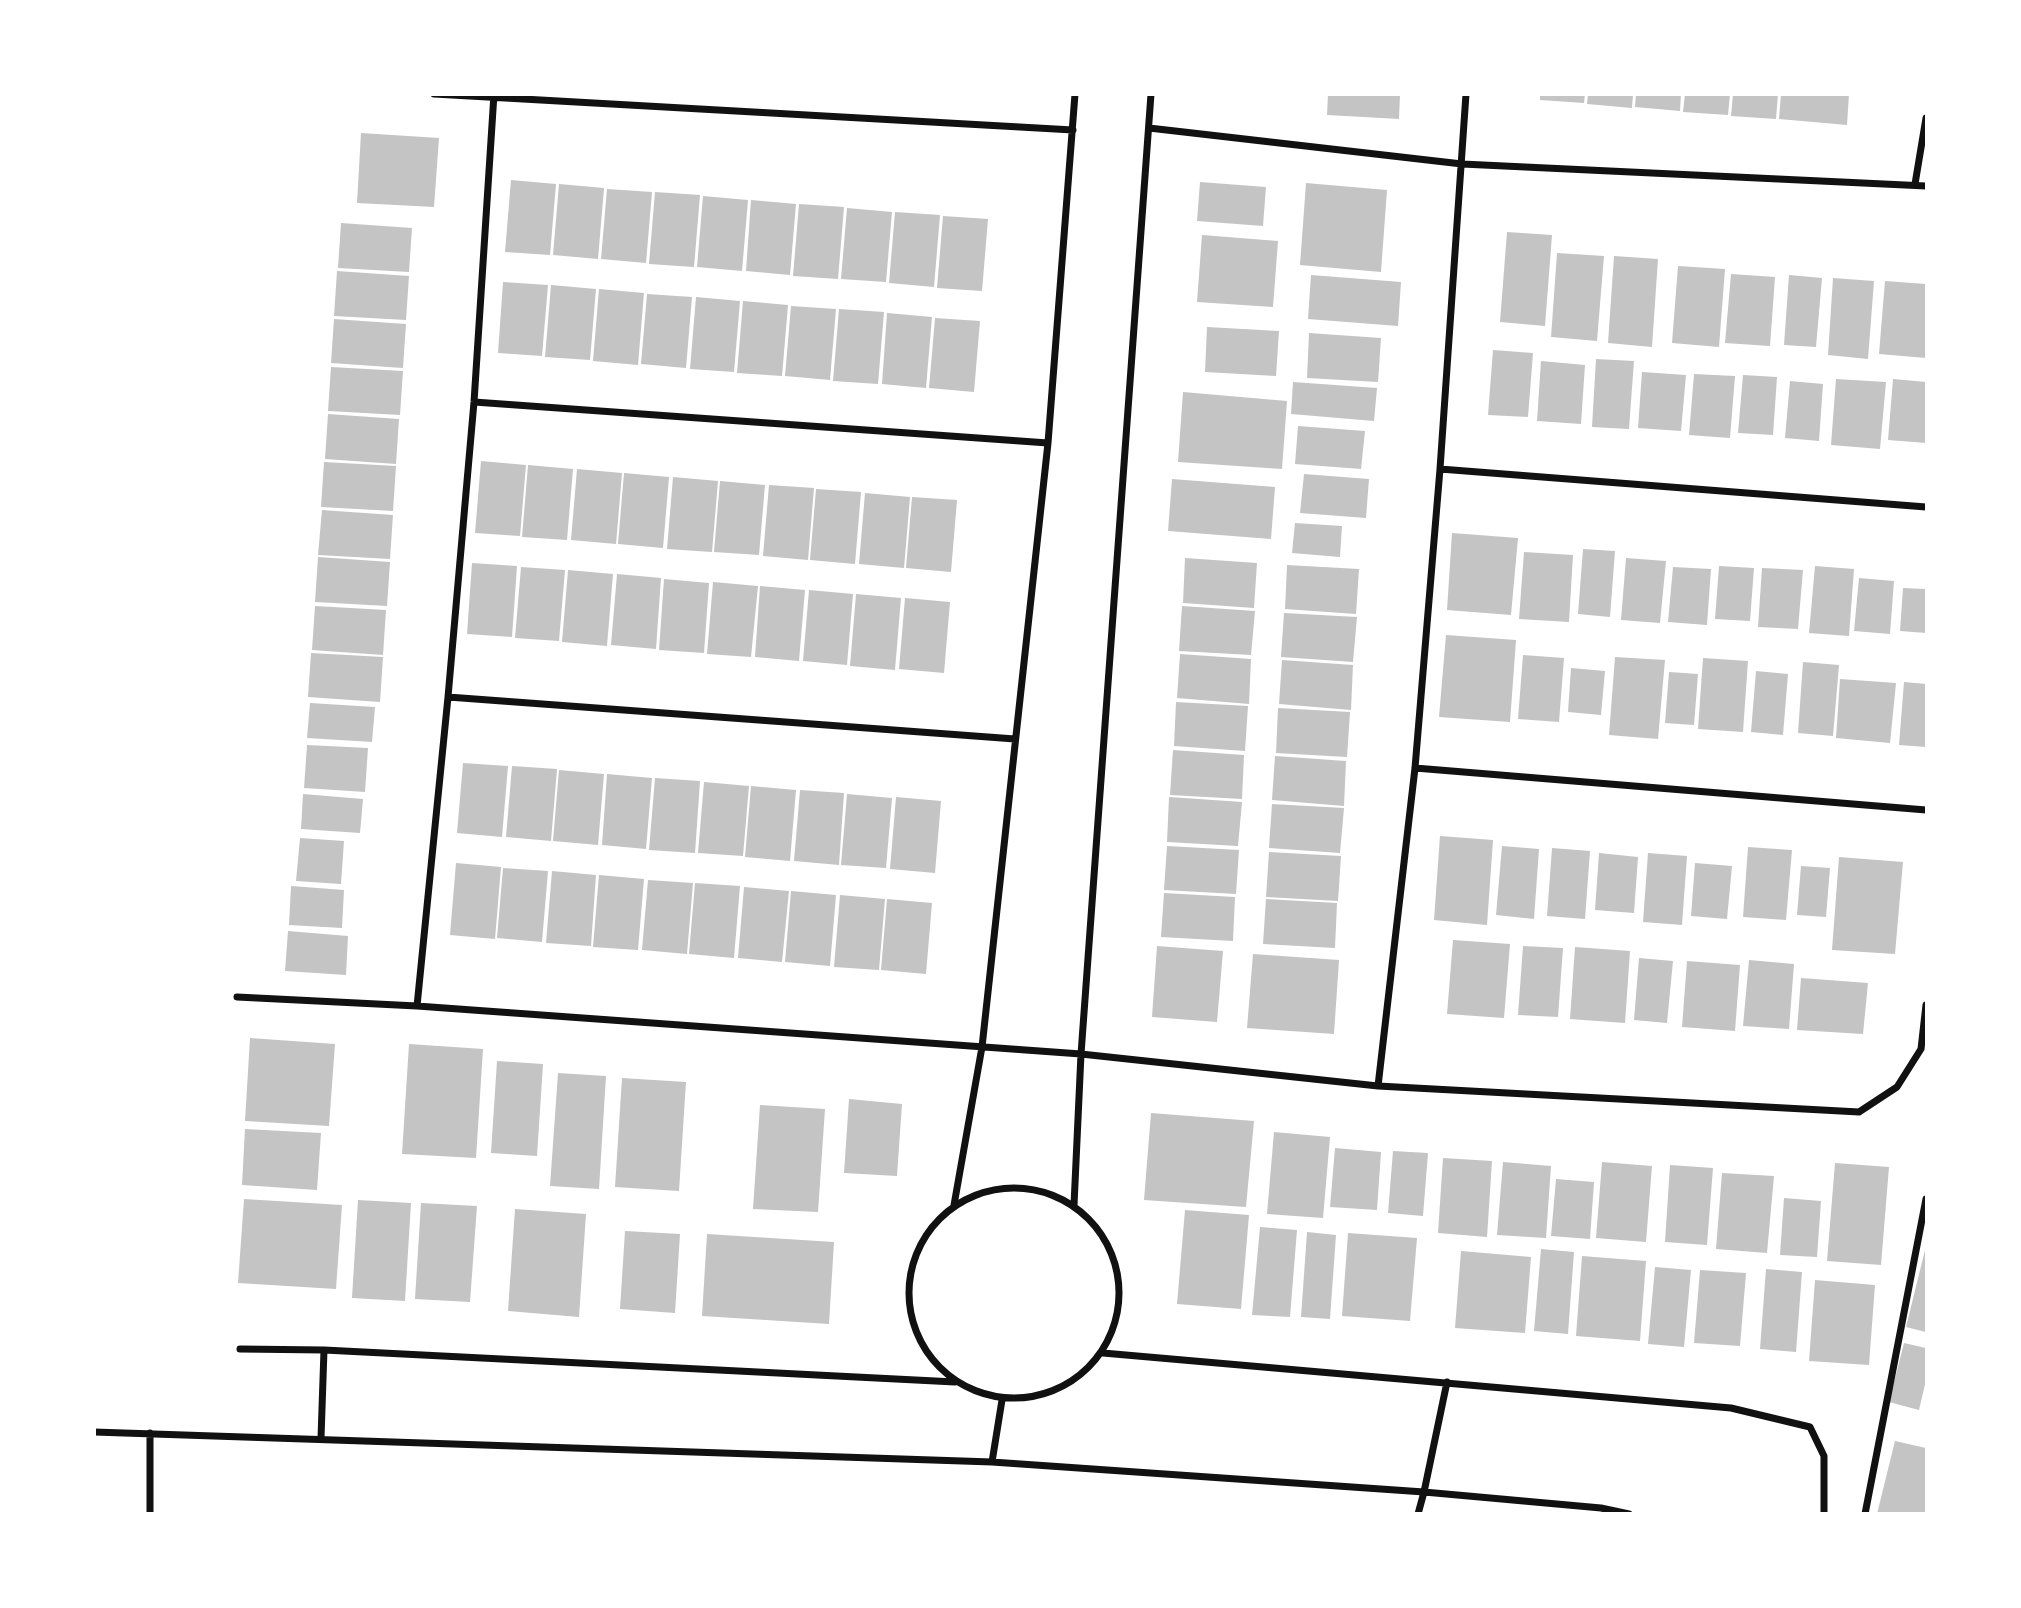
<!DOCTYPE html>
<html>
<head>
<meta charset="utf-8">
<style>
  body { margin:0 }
  #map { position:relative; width:2021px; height:1608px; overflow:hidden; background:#fff; font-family:"Alegreya Sans",sans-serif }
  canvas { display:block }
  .frame { position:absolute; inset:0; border:96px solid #fff; pointer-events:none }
</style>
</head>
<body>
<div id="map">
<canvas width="2021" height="1608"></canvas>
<div class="frame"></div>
</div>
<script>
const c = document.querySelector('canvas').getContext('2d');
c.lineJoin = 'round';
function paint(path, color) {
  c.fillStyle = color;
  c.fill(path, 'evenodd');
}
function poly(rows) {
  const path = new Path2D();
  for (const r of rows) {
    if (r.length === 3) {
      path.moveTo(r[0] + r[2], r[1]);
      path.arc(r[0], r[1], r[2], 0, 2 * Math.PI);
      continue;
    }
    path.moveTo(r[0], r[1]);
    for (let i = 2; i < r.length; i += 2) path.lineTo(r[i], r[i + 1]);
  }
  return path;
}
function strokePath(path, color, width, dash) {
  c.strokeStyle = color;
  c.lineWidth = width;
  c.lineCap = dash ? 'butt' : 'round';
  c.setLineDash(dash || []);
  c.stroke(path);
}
paint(poly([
  [1328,94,1400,94,1399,119,1327,115],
  [1540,94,1585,94,1584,103,1540,100],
  [1588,94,1633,94,1632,108,1587,104],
  [1636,94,1681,94,1680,111,1635,107],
  [1685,94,1730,94,1728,115,1683,112],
  [1733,94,1778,94,1776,119,1731,116],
  [1781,94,1849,94,1847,125,1779,119],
  [361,133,439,138,434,207,357,203],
  [511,180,556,184,550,255,505,252],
  [1200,182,1266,187,1263,226,1197,221],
  [1306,183,1387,190,1381,272,1300,265],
  [559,184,604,188,598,259,553,255],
  [607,189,652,192,646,263,601,259],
  [655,192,700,195,694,267,649,264],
  [703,196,748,200,742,271,697,267],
  [751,200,796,204,790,275,746,271],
  [799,204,844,207,838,279,793,276],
  [847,208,892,212,886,282,841,279],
  [895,212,940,215,934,287,889,283],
  [943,216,988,219,982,291,937,288],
  [341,223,412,228,409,272,338,268],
  [1507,232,1552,235,1545,326,1500,322],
  [1202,235,1278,241,1273,307,1197,302],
  [1557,253,1604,256,1597,341,1551,337],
  [1614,256,1658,259,1652,347,1608,343],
  [1678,266,1725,269,1719,347,1672,343],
  [337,271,409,276,406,320,334,316],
  [1731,274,1775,277,1770,346,1725,343],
  [1311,275,1401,282,1398,326,1308,319],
  [1789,275,1822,278,1816,347,1784,345],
  [1833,278,1874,281,1868,359,1828,355],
  [1885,281,1926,284,1926,358,1879,354],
  [503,282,548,285,542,356,498,353],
  [551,285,596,289,590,360,545,357],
  [599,289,644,293,638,365,593,361],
  [647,294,692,297,686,368,641,364],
  [696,297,740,301,734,372,690,369],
  [743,301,788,305,782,376,737,373],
  [791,306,836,309,830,380,785,376],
  [839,309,884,312,878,384,833,381],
  [887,313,932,317,926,388,882,384],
  [935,318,980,321,974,392,929,388],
  [334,319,406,324,403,368,331,363],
  [1207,327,1279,331,1276,376,1205,372],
  [1309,333,1381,338,1378,382,1307,378],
  [1493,350,1533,353,1528,417,1488,415],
  [1596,359,1634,361,1629,429,1592,427],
  [1541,361,1585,365,1581,424,1537,421],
  [331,367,403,371,400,415,328,411],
  [1642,372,1686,375,1681,431,1638,428],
  [1694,374,1735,376,1730,438,1689,435],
  [1743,375,1777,377,1773,435,1738,433],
  [1836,379,1886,382,1880,449,1831,445],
  [1893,379,1926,382,1926,443,1888,440],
  [1790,381,1823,384,1819,441,1785,438],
  [1293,382,1377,388,1374,421,1291,414],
  [1183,392,1287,401,1282,469,1178,462],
  [328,414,399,419,396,464,325,459],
  [1298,426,1365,431,1361,469,1295,464],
  [481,461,526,465,520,536,475,533],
  [324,462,396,466,393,511,321,507],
  [528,465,573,469,567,540,522,537],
  [577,469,622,473,616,544,571,540],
  [624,473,669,477,663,548,618,544],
  [1304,474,1369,479,1366,518,1300,513],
  [673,477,718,481,712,552,667,549],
  [1172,479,1275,487,1271,539,1168,531],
  [720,481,765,485,759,555,714,552],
  [769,485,814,488,808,560,763,556],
  [816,489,861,492,855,564,810,560],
  [865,493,910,497,904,568,859,564],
  [912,497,957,500,951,572,906,568],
  [322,510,393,515,390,559,318,555],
  [1295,523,1342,526,1340,557,1292,553],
  [1452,533,1518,538,1511,615,1447,610],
  [1583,549,1615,551,1610,617,1578,614],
  [1524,552,1573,555,1569,622,1519,619],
  [318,557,390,562,387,606,315,602],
  [1185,558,1257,563,1254,608,1183,603],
  [1626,558,1666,561,1660,623,1621,620],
  [472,563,517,566,512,637,467,634],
  [1287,565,1359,569,1356,614,1285,609],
  [1719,566,1754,568,1750,621,1715,619],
  [1815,566,1854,569,1849,636,1809,633],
  [521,567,565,570,559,641,515,638],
  [1673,567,1711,569,1707,625,1668,622],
  [1762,568,1803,570,1798,629,1758,627],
  [568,570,613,574,607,646,562,642],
  [617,574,661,578,656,649,611,645],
  [1859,578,1894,581,1890,634,1854,631],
  [664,579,709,583,704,653,659,650],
  [713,582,758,586,751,657,707,654],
  [760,586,805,590,799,661,755,657],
  [1903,588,1926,589,1926,633,1900,631],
  [809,590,853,594,847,665,803,661],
  [856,594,901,598,895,670,850,666],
  [905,598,950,602,944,673,899,669],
  [315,606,386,610,383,655,312,650],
  [1182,606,1255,611,1251,655,1179,651],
  [1284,613,1357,617,1353,662,1281,657],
  [1446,635,1516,640,1510,722,1439,717],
  [311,653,383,657,380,702,308,697],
  [1180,654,1251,659,1249,704,1177,698],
  [1523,655,1564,658,1559,722,1518,719],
  [1615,657,1665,660,1658,739,1609,735],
  [1703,658,1748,661,1743,732,1698,729],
  [1282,660,1353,665,1351,710,1279,704],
  [1803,662,1839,665,1833,736,1798,733],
  [1571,668,1605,671,1601,715,1568,712],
  [1756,671,1788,674,1783,735,1751,732],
  [1669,672,1698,674,1694,725,1665,723],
  [1840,679,1896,683,1890,743,1836,738],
  [1904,682,1926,684,1926,747,1899,745],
  [1176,702,1248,706,1245,751,1174,746],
  [310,703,375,707,372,742,307,738],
  [1278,708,1350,712,1347,757,1276,753],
  [307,745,368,748,365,792,304,788],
  [1173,750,1244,755,1242,799,1170,795],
  [1275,756,1346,761,1344,806,1272,800],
  [463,763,508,766,502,837,457,833],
  [512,766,557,769,551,841,506,837],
  [559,770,604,774,598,845,553,841],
  [607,774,652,778,646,849,602,845],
  [655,778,700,781,695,853,649,850],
  [704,782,749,786,743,856,698,853],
  [751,786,796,790,790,861,745,857],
  [800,790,844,793,839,865,794,861],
  [303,794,363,799,360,833,301,829],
  [847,794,892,798,886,868,841,865],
  [896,797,941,801,935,873,890,869],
  [1169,797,1242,802,1238,846,1167,842],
  [1272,804,1344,808,1340,853,1269,848],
  [1440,836,1493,840,1487,925,1434,920],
  [300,838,344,841,341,884,296,881],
  [1167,846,1239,850,1236,894,1164,890],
  [1502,846,1539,849,1534,919,1496,915],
  [1748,847,1792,850,1786,920,1743,917],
  [1552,848,1590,851,1585,919,1547,916],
  [1269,852,1341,856,1338,901,1266,897],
  [1599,853,1638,857,1634,913,1595,910],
  [1648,853,1687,856,1682,925,1643,922],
  [1839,857,1903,862,1895,954,1832,950],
  [456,863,501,867,495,939,450,935],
  [1695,863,1732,866,1727,919,1691,916],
  [1801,866,1830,868,1826,917,1797,915],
  [503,868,548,871,542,942,497,938],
  [552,871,596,875,591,946,546,943],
  [599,875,644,879,638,950,593,947],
  [648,880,693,883,687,954,642,950],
  [695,883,740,886,734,958,689,954],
  [291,886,344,890,342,928,289,925],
  [744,887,789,891,782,962,738,958],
  [791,891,836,895,830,966,785,962],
  [1164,893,1235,897,1233,941,1161,937],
  [840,895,885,899,879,970,834,967],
  [887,899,932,903,926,974,881,970],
  [1266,899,1337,903,1335,948,1263,944],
  [288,931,348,936,346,975,285,971],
  [1453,940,1510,944,1504,1018,1447,1014],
  [1157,946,1223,951,1217,1022,1152,1017],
  [1523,946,1563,948,1558,1017,1518,1015],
  [1575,947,1630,951,1625,1023,1570,1019],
  [1253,954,1339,960,1334,1034,1247,1028],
  [1639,958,1673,961,1667,1023,1634,1020],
  [1749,960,1794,964,1789,1029,1743,1026],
  [1687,961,1740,965,1735,1031,1682,1027],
  [1801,978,1868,983,1863,1034,1797,1030],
  [250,1038,335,1044,329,1126,245,1121],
  [409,1044,483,1049,476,1158,402,1154],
  [497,1061,543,1064,537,1156,491,1153],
  [558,1073,606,1076,599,1189,550,1186],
  [622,1078,686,1082,679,1191,615,1187],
  [849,1099,902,1104,897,1176,844,1173],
  [760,1105,825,1109,818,1212,753,1209],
  [1151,1113,1254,1121,1246,1207,1144,1200],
  [245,1129,321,1133,317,1190,242,1185],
  [1274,1132,1330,1137,1323,1218,1267,1214],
  [1335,1148,1381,1152,1377,1210,1330,1207],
  [1393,1151,1428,1153,1423,1216,1388,1213],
  [1443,1158,1492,1161,1487,1237,1438,1233],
  [1503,1162,1551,1166,1546,1238,1497,1235],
  [1602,1162,1652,1166,1646,1242,1596,1238],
  [1835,1163,1889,1167,1881,1265,1827,1261],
  [1670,1165,1713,1168,1707,1245,1665,1242],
  [1722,1173,1774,1176,1767,1253,1716,1249],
  [1556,1179,1594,1182,1590,1239,1551,1236],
  [1784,1198,1821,1201,1817,1257,1780,1255],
  [244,1199,342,1205,336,1289,238,1283],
  [358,1200,411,1203,405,1301,352,1298],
  [421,1203,477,1206,470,1302,415,1299],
  [515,1209,586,1214,579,1317,508,1311],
  [1185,1210,1249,1215,1241,1309,1177,1304],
  [1260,1227,1297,1230,1290,1317,1252,1315],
  [625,1231,680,1234,675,1313,620,1309],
  [1307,1232,1336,1235,1330,1319,1301,1317],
  [1348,1233,1417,1238,1410,1321,1342,1316],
  [707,1234,834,1242,829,1324,702,1316],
  [1926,1246,1926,1332,1906,1327],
  [1541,1249,1574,1252,1568,1334,1534,1331],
  [1461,1251,1531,1257,1525,1333,1455,1328],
  [1582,1256,1646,1261,1640,1341,1576,1336],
  [1655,1267,1691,1270,1684,1347,1648,1344],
  [1766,1269,1802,1272,1796,1352,1760,1349],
  [1700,1270,1746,1273,1740,1346,1694,1343],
  [1815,1280,1875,1285,1869,1365,1809,1361],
  [1904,1343,1926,1348,1926,1380,1919,1410,1889,1402],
  [1895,1441,1926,1448,1926,1514,1877,1514]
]), '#c4c4c4');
strokePath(poly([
  [434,94,1073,130],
  [1149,128,1462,164,1926,186],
  [1915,184,1926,118],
  [474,402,1048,443],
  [1440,469,1926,507],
  [448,697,1015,739],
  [1415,768,1926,810],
  [237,997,417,1006,1081,1054,1378,1086,1859,1112,1897,1087,1921,1049,1926,1005],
  [417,1006,448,697,474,402,494,94],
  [1378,1086,1415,768,1440,469,1466,94],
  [1014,1293,105],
  [954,1205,982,1047,1048,443,1075,94],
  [1074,1205,1081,1054,1151,94],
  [240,1349,324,1350,955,1382],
  [1103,1353,1731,1408,1810,1427,1824,1456,1824,1514],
  [94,1432,992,1462,1424,1492,1601,1508,1629,1514],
  [150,1433,150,1514],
  [321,1438,324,1350],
  [992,1462,1002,1400],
  [1418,1514,1424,1492,1447,1382],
  [1865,1514,1926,1199]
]), '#111', 7);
</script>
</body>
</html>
